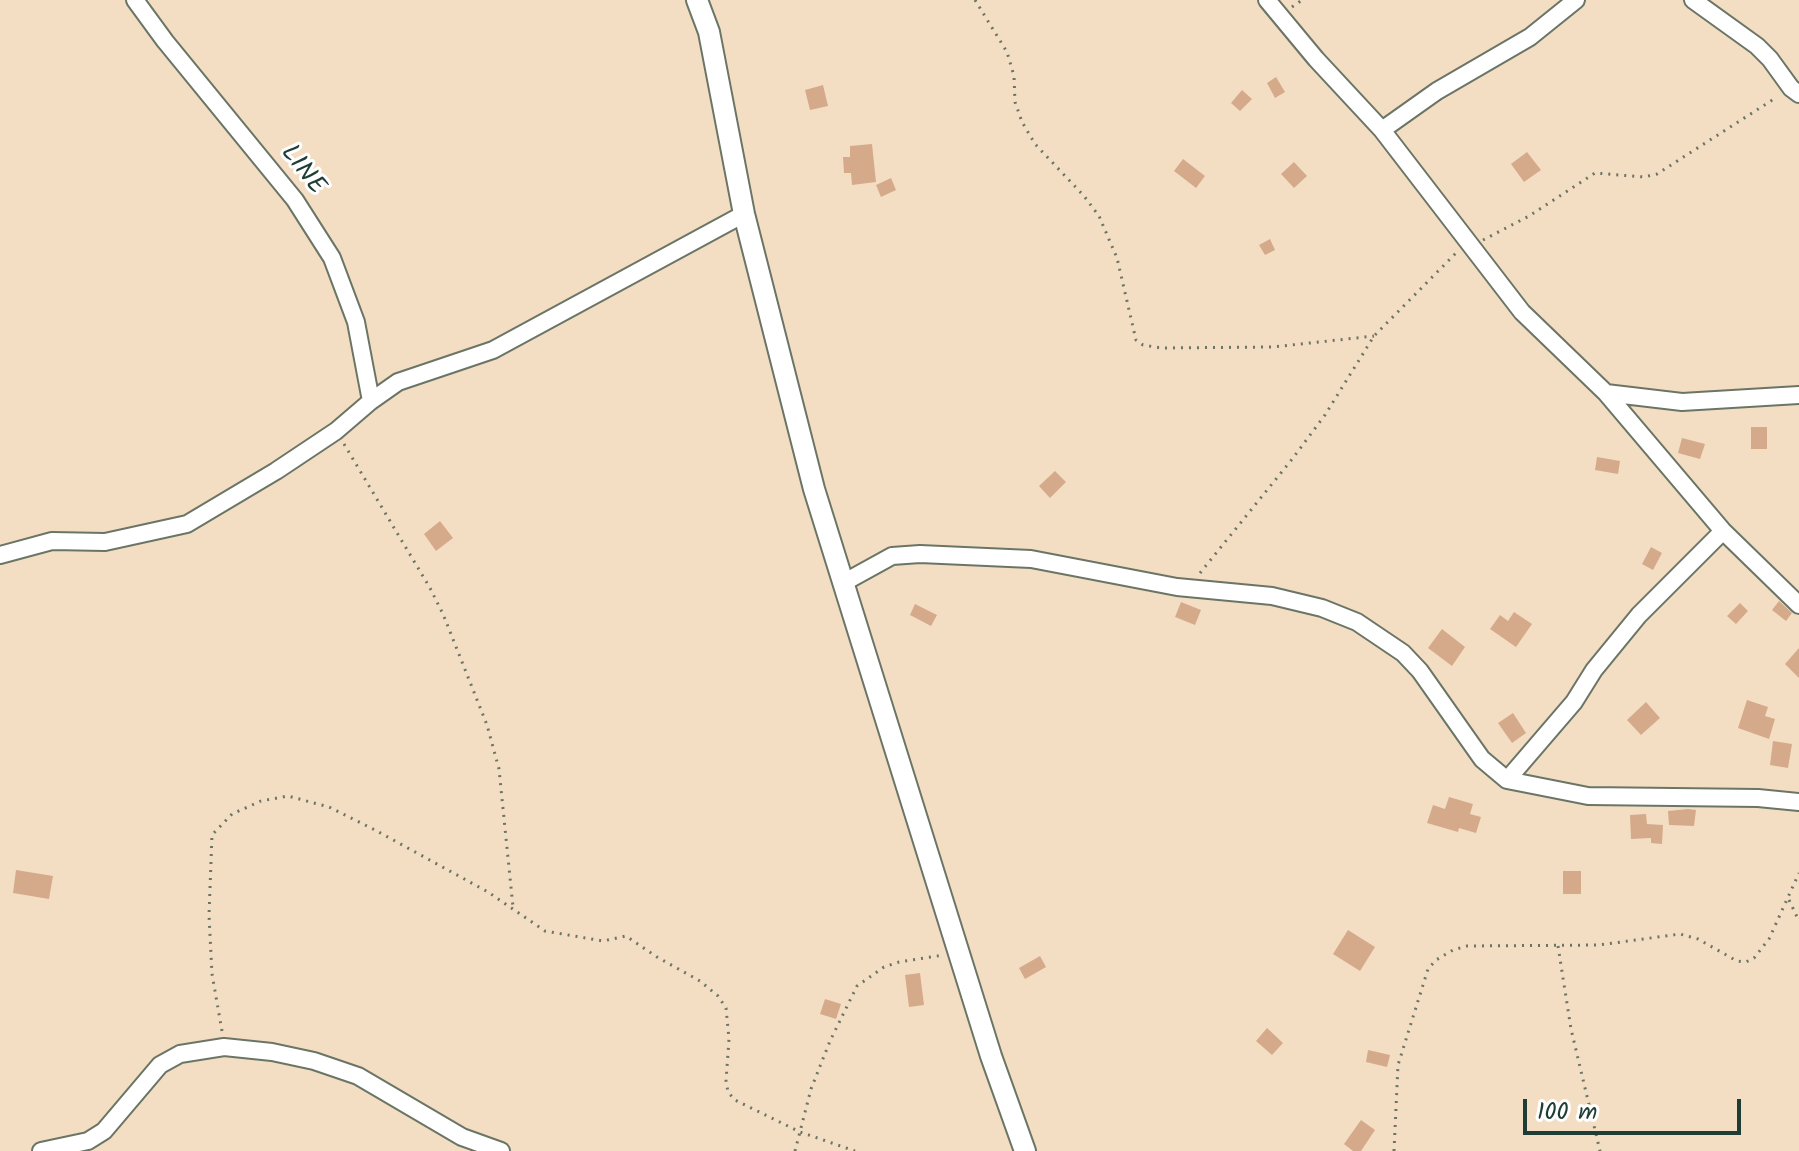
<!DOCTYPE html>
<html>
<head>
<meta charset="utf-8">
<style>
  body { margin:0 }
  #map { position:relative; width:1799px; height:1151px; overflow:hidden; background:#f4dec3; font-family:Kalam,sans-serif }
  canvas { display:block }
  .scale { position:absolute; left:1523px; top:1099px; width:218px; height:36px; box-sizing:border-box; border:4px solid #1f3d34; border-top:0; padding-left:10px; font-size:24px; line-height:28px; white-space:nowrap; color:#1f3d34; -webkit-text-stroke:6px #fff; paint-order:stroke }
</style>
</head>
<body>
<div id="map">
<canvas width="1799" height="1151"></canvas>
<div class="scale">100 m</div>
</div>
<script>
const c = document.querySelector('canvas').getContext('2d');
c.lineJoin = 'round';
function paint(path, color) {
  c.fillStyle = color;
  c.fill(path, 'evenodd');
}
function poly(rows) {
  const path = new Path2D();
  for (const r of rows) {
    path.moveTo(r[0], r[1]);
    for (let i = 2; i < r.length; i += 2) path.lineTo(r[i], r[i + 1]);
  }
  return path;
}
function strokePath(path, color, width, dash) {
  c.strokeStyle = color;
  c.lineWidth = width;
  c.lineCap = dash ? 'butt' : 'round';
  c.setLineDash(dash || []);
  c.stroke(path);
}
function write(font, color, halo, rows, align = 'center') {
  c.font = font + ' Kalam,sans-serif';
  c.lineWidth = 6;
  c.setLineDash([]);
  c.textBaseline = 'middle';
  c.strokeStyle = halo;
  c.fillStyle = color;
  for (const [text, x, y, turn = 0] of rows) {
    c.save();
    c.translate(x, y);
    c.rotate((+turn || 0) * Math.PI / 180);
    c.textAlign = isNaN(turn) ? turn : align;
    if (halo) c.strokeText(text, 0, 0);
    c.fillText(text, 0, 0);
    c.restore();
  }
}
paint(poly([
  [1276,77,1285,92,1275,98,1267,83],
  [823,85,828,106,810,110,805,90],
  [1242,90,1252,99,1240,111,1231,103],
  [872,144,876,182,852,185,851,173,844,173,843,157,850,157,850,146],
  [1527,152,1541,170,1524,182,1511,164],
  [1183,159,1205,176,1196,188,1174,171],
  [1294,162,1307,176,1294,188,1281,174],
  [891,178,896,190,881,197,876,185],
  [1270,239,1275,250,1265,255,1259,245],
  [1751,427,1767,427,1767,449,1751,449],
  [1682,438,1705,444,1700,459,1678,453],
  [1597,457,1620,461,1618,474,1595,470],
  [1055,471,1066,482,1050,498,1039,486],
  [440,521,453,538,436,551,424,534],
  [1651,547,1662,553,1653,570,1642,564],
  [1779,601,1792,613,1786,621,1772,610],
  [1181,602,1201,610,1195,625,1175,617],
  [1740,603,1748,611,1736,624,1727,616],
  [915,604,937,615,931,626,910,615],
  [1514,612,1532,624,1516,647,1490,629,1500,615,1508,621],
  [1442,629,1465,647,1452,666,1428,648],
  [1799,648,1799,678,1785,664],
  [1747,700,1768,707,1765,716,1775,719,1769,739,1738,728],
  [1646,702,1660,718,1641,735,1627,720],
  [1513,713,1526,733,1512,743,1498,723],
  [1773,741,1792,744,1788,768,1770,765],
  [1449,797,1473,804,1470,814,1481,817,1476,833,1459,828,1458,832,1427,823,1433,805,1445,809],
  [1688,809,1696,810,1694,826,1669,825,1668,811],
  [1646,814,1647,824,1663,825,1662,844,1651,843,1651,838,1631,839,1630,815],
  [16,870,53,876,49,899,13,893],
  [1563,871,1581,871,1581,894,1563,894],
  [1348,930,1375,947,1360,971,1333,954],
  [1040,956,1046,967,1025,979,1019,968],
  [920,973,924,1005,909,1007,905,975],
  [825,999,841,1004,836,1019,820,1014],
  [1267,1028,1283,1043,1272,1055,1256,1041],
  [1368,1050,1390,1055,1387,1067,1366,1062],
  [1361,1120,1375,1130,1361,1151,1353,1151,1344,1144]
]), '#d4aa8b');
const minor = poly([
  [135,0,165,41,295,200,332,258,356,322,371,401],
  [1267,0,1316,59,1382,130,1522,312,1606,393,1682,402,1799,395],
  [1693,0,1757,46,1770,59,1791,88,1799,94],
  [1382,130,1437,91,1530,37,1576,0],
  [1606,393,1723,531,1799,605],
  [0,555,52,541,105,542,187,524,276,471,336,431,371,401,398,382,493,350,744,214],
  [843,583,892,556,920,554,1031,559,1177,587,1272,596,1322,608,1357,622,1403,653,1420,671,1482,759,1507,780,1588,796,1758,798,1799,802],
  [1507,780,1574,702,1594,670,1639,615,1723,531],
  [41,1151,88,1141,104,1131,160,1065,180,1054,224,1047,272,1052,314,1061,358,1076,462,1137,501,1151]
]);
const major = poly([
  [697,0,709,32,744,214,814,489,991,1056,1025,1151]
]);
strokePath(minor, '#6a7566', 20);
strokePath(major, '#6a7566', 24);
strokePath(poly([
  [975,0,1007,52,1014,76,1015,102,1022,122,1035,144,1084,196,1099,216,1117,258,1136,340,1143,345,1161,348,1273,347,1374,336],
  [1292,7,1302,0],
  [1483,240,1529,216,1595,173,1644,177,1657,174,1777,97],
  [344,444,430,588,443,614,487,725,499,769,513,907],
  [1200,573,1293,458,1325,415,1374,336,1457,252],
  [1789,900,1799,921],
  [1558,946,1571,1029,1600,1151],
  [222,1031,212,974,209,915,212,835,232,814,261,801,288,796,329,807,375,830,488,892,545,931,603,941,626,936,657,957,700,981,718,996,726,1008,729,1039,726,1081,728,1092,735,1100,800,1132,855,1151],
  [795,1151,811,1089,830,1041,857,986,884,967,899,962,944,955],
  [1394,1151,1398,1065,1428,969,1436,960,1453,950,1467,946,1599,945,1680,934,1698,939,1737,961,1746,962,1754,958,1769,939,1799,873]
]), '#6a7566', 3, [2, 6]);
strokePath(minor, '#fff', 16);
strokePath(major, '#fff', 20);
write('26px', '#1f3d34', '#fff', [
  ["LINE",301,171,52]
]);
</script>
</body>
</html>
